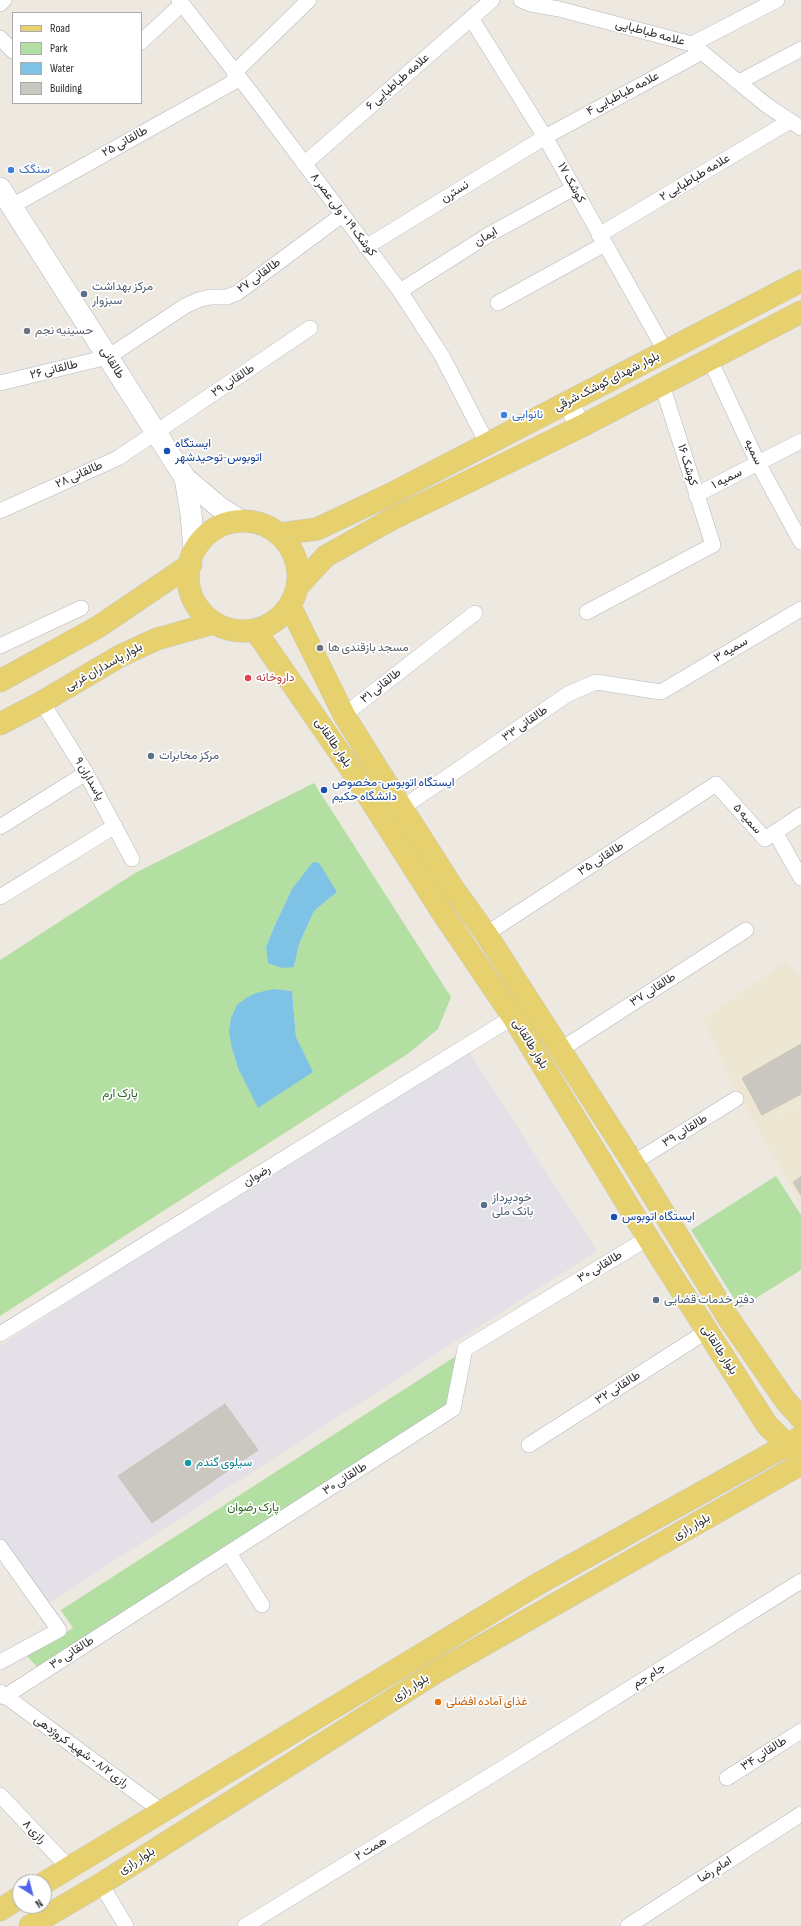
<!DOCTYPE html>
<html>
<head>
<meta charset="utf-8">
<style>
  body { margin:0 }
  #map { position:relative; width:801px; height:1926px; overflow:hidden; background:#ede9e1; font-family:"Sofia Sans Condensed",sans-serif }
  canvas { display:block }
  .legend { position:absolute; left:12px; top:12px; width:130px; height:92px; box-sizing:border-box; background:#fff; border:1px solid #ababab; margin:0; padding:5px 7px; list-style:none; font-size:12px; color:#2d2d2d }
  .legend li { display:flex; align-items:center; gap:8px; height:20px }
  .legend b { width:20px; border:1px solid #ababab }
  .north { position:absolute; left:12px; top:1874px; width:40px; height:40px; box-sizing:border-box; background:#fff; border:1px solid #ababab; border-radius:50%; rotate:144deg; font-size:11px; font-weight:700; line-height:16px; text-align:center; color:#2d2d2d }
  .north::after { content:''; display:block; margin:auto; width:14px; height:18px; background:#5063eb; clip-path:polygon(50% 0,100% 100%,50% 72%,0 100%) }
</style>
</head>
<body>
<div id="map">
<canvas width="801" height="1926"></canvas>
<ul class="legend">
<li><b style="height:5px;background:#e6d16e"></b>Road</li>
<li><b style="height:11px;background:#b3dfa3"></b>Park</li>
<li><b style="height:11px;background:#7ec3e5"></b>Water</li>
<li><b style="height:11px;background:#c9c7bf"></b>Building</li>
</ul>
<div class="north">N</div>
</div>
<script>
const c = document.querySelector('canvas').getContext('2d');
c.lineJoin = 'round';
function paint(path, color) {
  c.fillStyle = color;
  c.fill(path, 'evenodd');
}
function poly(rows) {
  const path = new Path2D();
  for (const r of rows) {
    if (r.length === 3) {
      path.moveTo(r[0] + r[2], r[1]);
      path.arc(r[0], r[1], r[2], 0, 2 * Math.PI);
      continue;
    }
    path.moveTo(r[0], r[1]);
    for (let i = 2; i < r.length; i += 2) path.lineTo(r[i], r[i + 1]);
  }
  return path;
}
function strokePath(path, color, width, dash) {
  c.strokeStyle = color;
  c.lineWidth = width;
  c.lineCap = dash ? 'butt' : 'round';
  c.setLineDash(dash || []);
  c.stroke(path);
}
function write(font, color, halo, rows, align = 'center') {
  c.font = font + ' "Sofia Sans Condensed",Vazirmatn,sans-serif';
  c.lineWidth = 3.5;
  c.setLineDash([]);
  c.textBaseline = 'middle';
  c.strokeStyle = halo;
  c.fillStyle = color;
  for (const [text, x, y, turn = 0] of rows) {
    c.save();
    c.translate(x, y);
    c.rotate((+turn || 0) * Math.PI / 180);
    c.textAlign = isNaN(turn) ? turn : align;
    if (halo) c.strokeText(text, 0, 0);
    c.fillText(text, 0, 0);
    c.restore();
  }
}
paint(poly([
  [466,1047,597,1251,42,1607,0,1542,0,1346]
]), '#e3e1e7');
paint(poly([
  [785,962,801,977,801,1101,768,1120,801,1103,801,1205,730,1079,703,1019]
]), '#ede6d2');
paint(poly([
  [314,783,451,997,438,1029,409,1053,0,1316,0,960,135,873],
  [292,889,337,892,314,911,299,944,294,967,266,947,274,927],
  [274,989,292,991,296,1037,302,1051,266,992],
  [776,1176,801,1215,801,1270,740,1308,691,1230],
  [456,1356,446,1406,38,1668,27,1656,73,1628,61,1610]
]), '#b3dfa3');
paint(poly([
  [313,862,319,863,337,892,314,911,299,944,294,967,282,968,268,963,266,947,274,927,292,889],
  [274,989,292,991,296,1037,313,1072,258,1108,238,1068,232,1048,229,1032,231,1018,237,1005,246,998,256,993]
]), '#7ec3e5');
const building = poly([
  [801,1044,801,1094,762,1115,742,1078,801,1044],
  [801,1177,801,1195,793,1182,801,1177],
  [225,1404,258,1450,152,1523,118,1476,225,1404]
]);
paint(building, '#c9c7bf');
strokePath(building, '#c9c5ba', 1);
const street = poly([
  [179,0,255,98,400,291,442,356,487,443],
  [521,0,531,4,559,9,692,44,765,104,801,128],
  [0,4,4,0],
  [471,18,545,137,666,352],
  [0,38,13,51],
  [141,42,182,4],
  [692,44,777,0],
  [234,73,309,0],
  [739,82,801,49],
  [304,164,492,0],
  [12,206,239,79],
  [599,235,790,121],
  [366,247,545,137,702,52],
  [400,291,490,234,574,188],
  [498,303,605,244],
  [710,360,758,463,801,542],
  [0,383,108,357,185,306,198,300,210,297,227,297,237,293,342,215],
  [696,495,801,441],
  [0,511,118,458,310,328],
  [587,612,713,545,662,385],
  [0,646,81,608],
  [42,702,86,773,132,859],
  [344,715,475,613],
  [402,808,568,694,596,682,661,692,801,609],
  [0,827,86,773],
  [775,832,801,878],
  [0,897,115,826],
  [486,934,716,784,765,839,801,815],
  [560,1050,746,930],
  [633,1163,736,1099],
  [0,1334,513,1017],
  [529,1445,707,1331],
  [0,1547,59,1630,0,1662],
  [229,1553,262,1605],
  [0,1692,163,1812],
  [4,1697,453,1409,465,1349,648,1238],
  [727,1778,801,1731],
  [0,1795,69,1868],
  [101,1884,126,1926],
  [245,1926,498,1771,801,1581],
  [628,1926,801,1814]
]);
const secondary = poly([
  [0,188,185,478],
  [568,401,580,427],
  [194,550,191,514,185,478,218,506,241,521]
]);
const primary = poly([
  [243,576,55],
  [279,534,317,529,391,494,801,281],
  [298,586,326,556,392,519,580,427,801,312],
  [290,606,344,715,402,808,453,888,486,934,633,1163,729,1319,785,1400,801,1418],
  [255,630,351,769,442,912,513,1017,648,1238,767,1425,801,1458],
  [0,681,98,627,191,564],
  [0,724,42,702,120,656,157,639,214,623],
  [44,1883,538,1584,801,1437],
  [0,1910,20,1897],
  [30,1926,101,1884,438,1671,801,1464]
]);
strokePath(street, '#b4b6bf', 16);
strokePath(secondary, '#b4b6bf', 22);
strokePath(primary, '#c8c8c8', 23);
strokePath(street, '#fff', 15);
strokePath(secondary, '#fff', 21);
strokePath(primary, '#e6d16e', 22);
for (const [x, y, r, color] of [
  [11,170,4,"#3f7fe0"],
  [84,294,4,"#5c6f8a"],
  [27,331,4,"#6b7280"],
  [504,415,4,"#3f7fe0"],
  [167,451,4,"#1a4fb4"],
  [320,648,4,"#6b7280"],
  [248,678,4,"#e0444e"],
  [151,756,4,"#5c6f8a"],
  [324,790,4,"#1a4fb4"],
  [484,1205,4,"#5c6f8a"],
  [614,1217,4,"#1a4fb4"],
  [656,1300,4,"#5c6f8a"],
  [188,1463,4,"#0f9aa8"],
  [438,1702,4,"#e8710a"]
]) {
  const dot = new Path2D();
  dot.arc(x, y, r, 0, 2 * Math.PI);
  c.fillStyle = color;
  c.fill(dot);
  strokePath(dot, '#fff', 1.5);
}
write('12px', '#2d2d2d', '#fff', [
  ["علامه طباطبایی",650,33,15],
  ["علامه طباطبایی ۶",398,82,-41],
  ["علامه طباطبایی ۴",623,94,-28],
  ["طالقانی ۲۵",125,142,-29],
  ["علامه طباطبایی ۲",695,178,-31],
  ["کوشک ۱۷",571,183,61],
  ["نسترن",455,192,-32],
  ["کوشک ۱۹ + ولی عصر ۸",343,215,53],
  ["ایمان",486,237,-31],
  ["طالقانی ۲۷",259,276,-36],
  ["طالقانی",112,363,58],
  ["طالقانی ۲۶",54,370,-14],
  ["طالقانی ۲۹",233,381,-34],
  ["بلوار شهدای کوشک شرقی",607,382,-27],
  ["سمیه",753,452,64],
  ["کوشک ۱۶",687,465,73],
  ["طالقانی ۲۸",79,475,-24],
  ["سمیه ۱",727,479,-27],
  ["سمیه ۳",731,650,-31],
  ["بلوار پاسداران غربی",104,667,-29],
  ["طالقانی ۳۱",381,686,-38],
  ["طالقانی ۳۳",525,724,-35],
  ["بلوار طالقانی",333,743,56],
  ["پاسداران ۹",89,779,60],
  ["سمیه ۵",747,819,48],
  ["طالقانی ۳۵",601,859,-33],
  ["طالقانی ۳۷",653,990,-33],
  ["بلوار طالقانی",530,1044,58],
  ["طالقانی ۳۹",685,1131,-32],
  ["رضوان",257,1176,-32],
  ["طالقانی ۳۰",600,1267,-31],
  ["بلوار طالقانی",719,1350,57],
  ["طالقانی ۳۲",618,1388,-33],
  ["طالقانی ۳۰",345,1479,-33],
  ["بلوار رازی",692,1527,-30],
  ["طالقانی ۳۰",72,1653,-33],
  ["جام جم",649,1676,-32],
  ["بلوار رازی",411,1688,-32],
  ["رازی ۸/۲ - شهید کروژدهی",81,1752,36],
  ["طالقانی ۳۴",764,1754,-33],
  ["رازی ۸",34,1832,46],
  ["همت ۲",371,1849,-31],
  ["بلوار رازی",137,1861,-32],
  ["امام رضا",715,1870,-33]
]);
write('12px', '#366cbe', '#fff', [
  ["سنگک",19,170],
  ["نانوایی",512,415]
], 'left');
write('12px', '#4e5e75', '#fff', [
  ["مرکز بهداشت",92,287],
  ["سبزوار",92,301],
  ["مرکز مخابرات",159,756],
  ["خودپرداز",492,1198],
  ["بانک ملی",492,1212],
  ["دفتر خدمات قضایی",664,1300]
], 'left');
write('12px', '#5b616d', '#fff', [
  ["حسینیه نجم",35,331],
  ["مسجد بازقندی ها",328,648]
], 'left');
write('12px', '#164399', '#fff', [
  ["ایستگاه",175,444],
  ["اتوبوس-توحیدشهر",175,458],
  ["ایستگاه اتوبوس-مخصوص",332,783],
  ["دانشگاه حکیم",332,797],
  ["ایستگاه اتوبوس",622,1217]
], 'left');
write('12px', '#be3a42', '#fff', [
  ["داروخانه",256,678]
], 'left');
write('12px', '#2b6622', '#fff', [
  ["پارک ارم",120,1094],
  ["پارک رضوان",253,1508]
]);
write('12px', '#0d838f', '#fff', [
  ["سیلوی گندم",196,1463]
], 'left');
write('12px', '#c56008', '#fff', [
  ["غذای آماده افضلی",446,1702]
], 'left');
</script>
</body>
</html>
